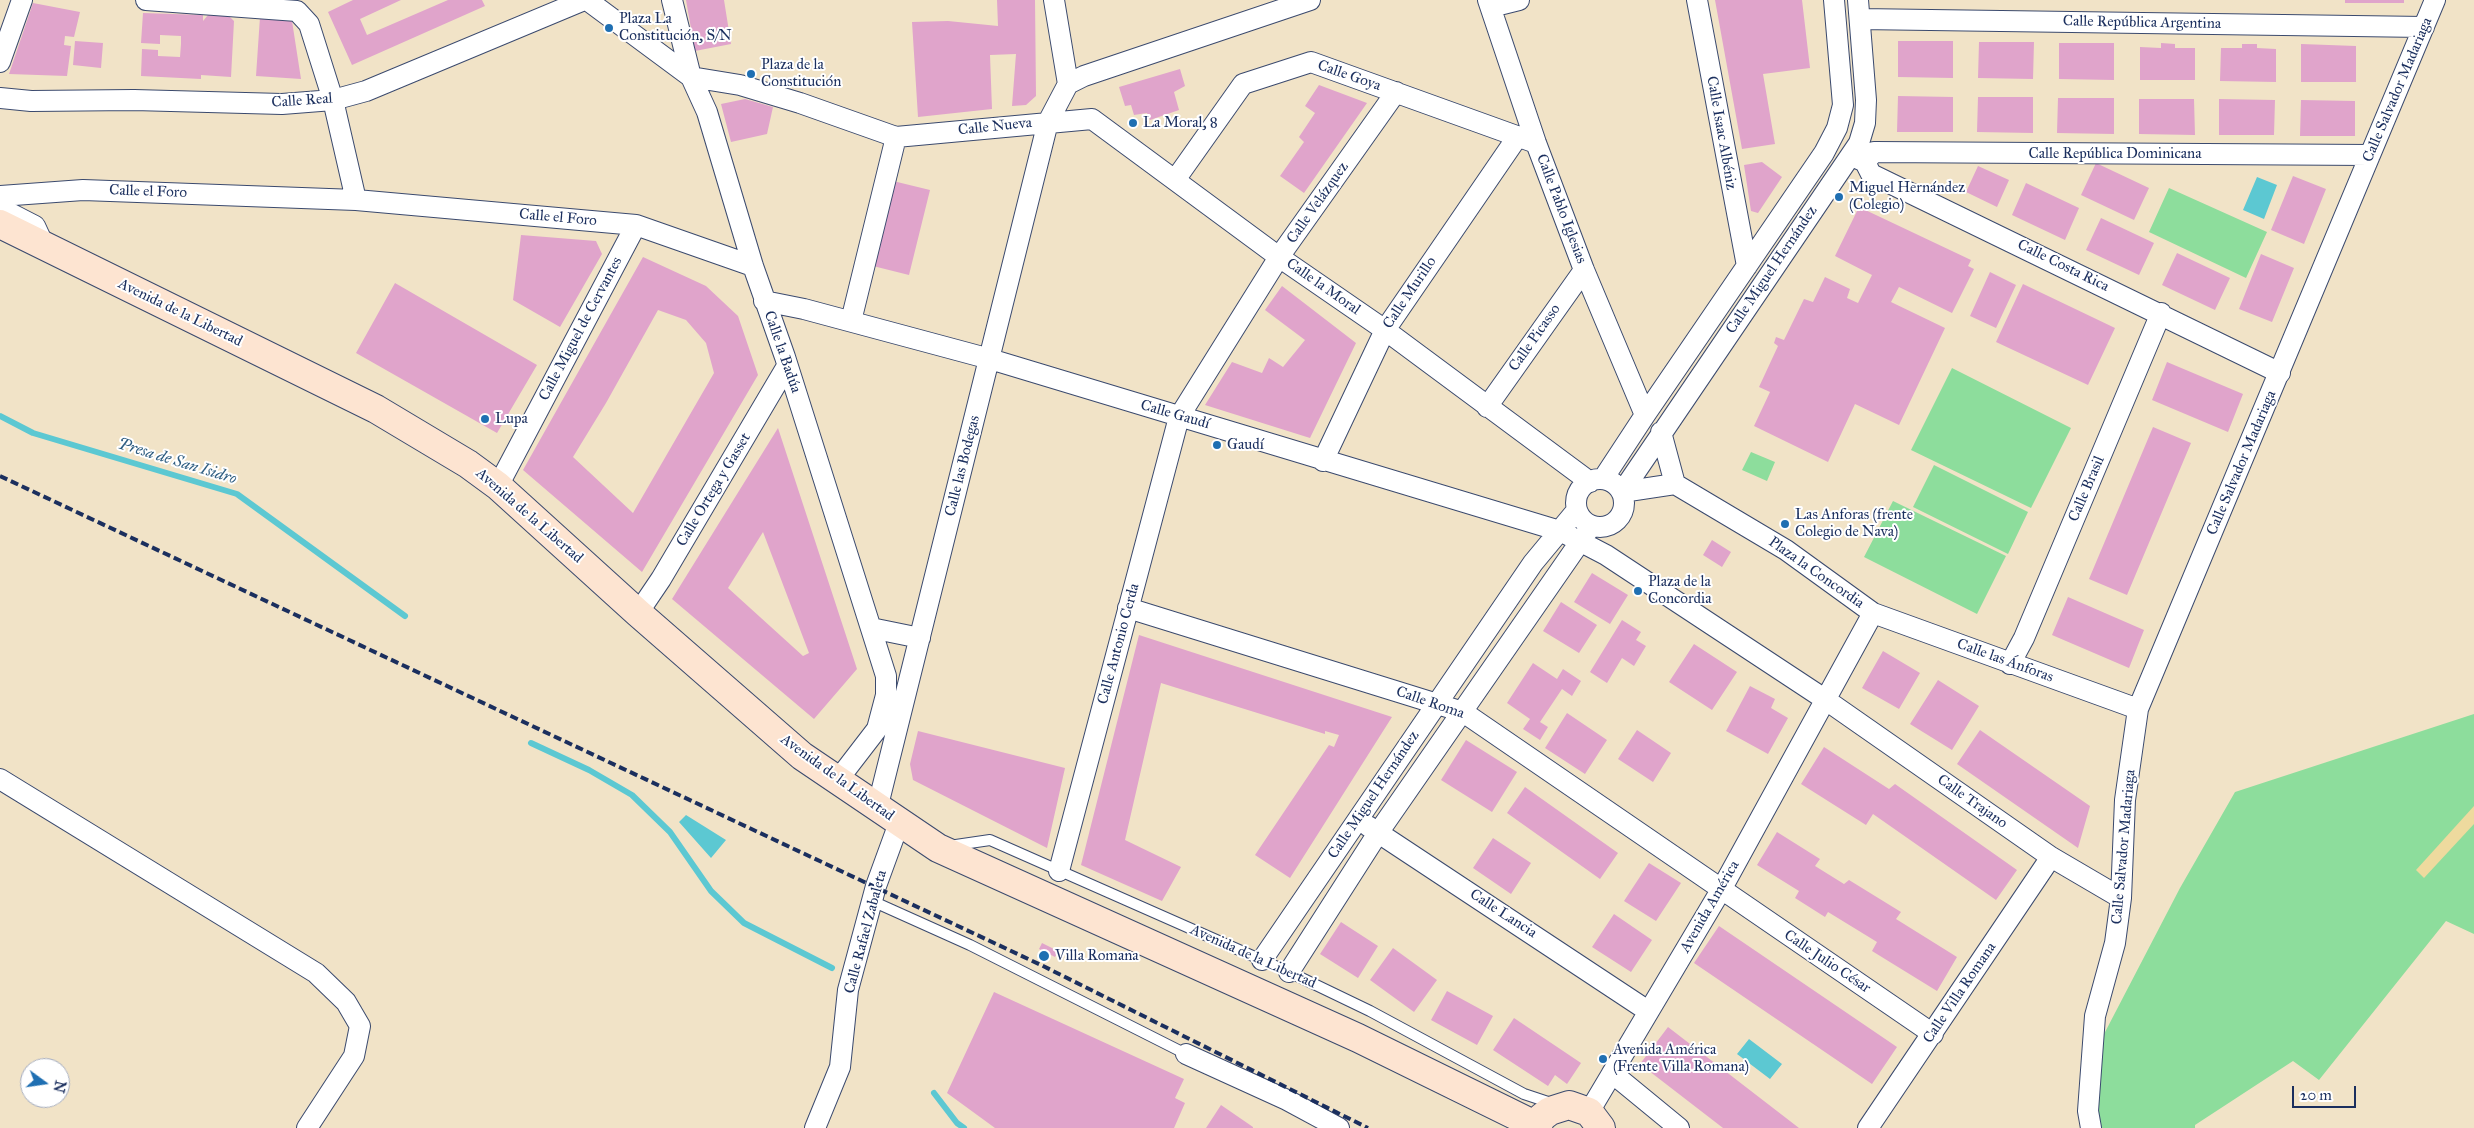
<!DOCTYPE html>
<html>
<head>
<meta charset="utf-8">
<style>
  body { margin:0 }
  #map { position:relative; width:2474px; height:1128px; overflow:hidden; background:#f1e3c7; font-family:"IM FELL Great Primer",serif }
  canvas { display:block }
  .north { position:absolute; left:20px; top:1058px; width:50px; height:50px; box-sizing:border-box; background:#fff; border:1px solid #a4acbf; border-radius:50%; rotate:104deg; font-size:14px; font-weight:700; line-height:20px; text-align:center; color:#1b2f5e }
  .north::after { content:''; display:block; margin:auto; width:18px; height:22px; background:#1f6fb2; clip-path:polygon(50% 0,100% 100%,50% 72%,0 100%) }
  .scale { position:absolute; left:2292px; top:1086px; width:64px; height:22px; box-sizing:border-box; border:2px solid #1b2f5e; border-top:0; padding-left:6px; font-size:15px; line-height:18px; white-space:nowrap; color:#1b2f5e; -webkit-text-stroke:4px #fff; paint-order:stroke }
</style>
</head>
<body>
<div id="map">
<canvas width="2474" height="1128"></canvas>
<div class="north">N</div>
<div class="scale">20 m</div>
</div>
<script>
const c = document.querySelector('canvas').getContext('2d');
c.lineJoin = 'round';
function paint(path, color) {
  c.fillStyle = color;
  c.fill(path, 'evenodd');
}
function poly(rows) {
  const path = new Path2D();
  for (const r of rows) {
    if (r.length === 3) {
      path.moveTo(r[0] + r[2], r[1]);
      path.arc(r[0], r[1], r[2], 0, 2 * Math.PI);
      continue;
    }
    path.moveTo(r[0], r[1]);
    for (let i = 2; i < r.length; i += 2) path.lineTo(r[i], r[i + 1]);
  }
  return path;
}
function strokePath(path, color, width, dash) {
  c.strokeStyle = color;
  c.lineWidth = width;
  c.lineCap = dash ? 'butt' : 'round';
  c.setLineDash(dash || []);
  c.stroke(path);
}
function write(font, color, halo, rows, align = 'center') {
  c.font = font + ' "IM FELL Great Primer",serif';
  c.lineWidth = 4;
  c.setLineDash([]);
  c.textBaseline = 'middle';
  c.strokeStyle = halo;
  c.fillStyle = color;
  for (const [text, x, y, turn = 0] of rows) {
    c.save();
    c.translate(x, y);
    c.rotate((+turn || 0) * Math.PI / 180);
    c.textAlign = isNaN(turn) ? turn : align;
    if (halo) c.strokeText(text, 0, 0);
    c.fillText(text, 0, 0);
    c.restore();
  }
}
paint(poly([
  [2169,188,2267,232,2246,278,2149,232],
  [1952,368,2071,428,2031,508,1911,450],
  [1751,452,1775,462,1767,481,1742,470],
  [1934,465,2028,512,2008,554,1913,507],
  [1893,501,2006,556,1977,614,1864,557],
  [2474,714,2474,934,2446,921,2319,1080,2293,1061,2195,1125,2195,1128,2100,1128,2097,1118,2103,1036,2180,888,2235,792]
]), '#8ddd9c');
paint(poly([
  [2474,806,2474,824,2424,878,2416,870]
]), '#eeda9e');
paint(poly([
  [2257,177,2277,185,2264,219,2243,210],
  [686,815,726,840,711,858,679,822],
  [1749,1039,1782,1064,1770,1079,1737,1054]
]), '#5cc8d2');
strokePath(poly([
  [0,416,33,433,237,494,405,616],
  [531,743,589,770,632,795,670,832,711,891,744,923,832,968],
  [934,1093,957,1123,964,1128]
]), '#5cc8d2', 6);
paint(poly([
  [353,0,401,0,360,19,367,35,448,0,482,0,485,6,352,65,328,12],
  [686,0,724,0,731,44,695,51],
  [997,0,1035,0,1036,96,1026,105,1012,106,1016,54,990,55,992,109,918,117,912,22,948,21,998,26],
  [1715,0,1802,0,1810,68,1763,74,1775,144,1742,149],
  [2345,0,2404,0,2404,3,2345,3],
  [33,3,80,12,74,37,65,36,64,45,71,46,67,76,9,74],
  [143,13,203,15,203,21,208,15,229,16,234,21,231,77,201,75,201,79,141,76,142,49,158,50,158,56,180,57,181,44,181,36,160,35,160,44,141,43],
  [260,17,292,21,301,79,256,76],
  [75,41,103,43,101,68,73,65],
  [1898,41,1953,41,1953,78,1898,77],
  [1979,42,2034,42,2033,79,1978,78],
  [2059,43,2114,43,2114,80,2059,79],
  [2161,43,2175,44,2175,48,2195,48,2195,80,2140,80,2140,47,2161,48],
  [2242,44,2257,44,2257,48,2276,49,2276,82,2220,81,2221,48,2242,48],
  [2301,44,2356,46,2356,82,2301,82],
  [1180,69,1185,86,1174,92,1179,110,1150,120,1147,113,1134,115,1131,105,1125,106,1119,87],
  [1319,85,1367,103,1304,193,1280,176,1304,142,1299,137,1315,113,1305,106],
  [1898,96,1953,97,1953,132,1897,132],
  [1978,97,2033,97,2033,133,1977,132],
  [2058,98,2114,98,2114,134,2057,133],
  [745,99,773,107,767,134,731,142,721,104],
  [2139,99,2194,99,2195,135,2139,134],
  [2219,99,2275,100,2274,135,2219,135],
  [2301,100,2355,101,2355,136,2300,136],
  [1762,162,1782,177,1758,213,1751,211,1744,165],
  [2096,163,2149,188,2134,220,2081,195],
  [1978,166,2009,180,1997,207,1966,192],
  [2293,176,2326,189,2304,244,2271,230],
  [893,181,930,190,909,275,873,266],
  [2026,183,2079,208,2065,240,2012,215],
  [1859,207,1971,260,1968,266,1974,269,1952,313,1899,287,1891,302,1945,328,1899,425,1855,404,1828,462,1754,426,1770,392,1759,387,1778,346,1774,343,1776,337,1784,340,1804,299,1813,302,1825,277,1850,289,1847,298,1858,303,1872,275,1835,256],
  [2101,218,2154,243,2139,275,2086,250],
  [521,235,596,241,602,254,560,327,513,300],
  [2177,253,2230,278,2215,310,2162,285],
  [2261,254,2294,268,2272,322,2239,309],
  [643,257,706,286,738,316,758,375,642,572,523,470],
  [658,310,686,320,706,343,714,373,633,513,573,457,606,403],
  [1990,272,2016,285,1996,328,1970,316],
  [395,283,537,365,497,433,356,353],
  [2023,284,2115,328,2088,385,1996,342],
  [1282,286,1356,343,1310,438,1205,405,1232,362,1262,373,1269,358,1283,367,1305,340,1265,310],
  [2167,362,2243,394,2228,432,2152,400],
  [2153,427,2191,443,2127,595,2089,579],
  [778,428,857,669,814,719,672,599],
  [763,532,809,653,803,656,728,588],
  [1712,540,1731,552,1722,567,1703,555],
  [1592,573,1628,595,1610,624,1574,602],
  [2068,597,2144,630,2129,668,2052,635],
  [1561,602,1597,625,1579,653,1543,631],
  [1622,620,1641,632,1636,640,1646,646,1634,666,1622,658,1607,683,1590,672],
  [1139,635,1392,717,1290,878,1255,855,1329,745,1334,747,1339,735,1325,731,1325,734,1161,683,1125,840,1181,867,1162,901,1081,865],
  [1694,644,1737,672,1712,710,1669,682],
  [1883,651,1920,673,1899,709,1862,688],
  [1533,663,1557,679,1563,669,1581,681,1572,696,1562,689,1540,722,1548,727,1540,740,1523,729,1530,719,1507,703],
  [1938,680,1979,706,1952,750,1910,724],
  [1750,686,1775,699,1771,708,1788,718,1768,754,1726,731],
  [1567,713,1607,740,1585,774,1545,748],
  [1637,730,1671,753,1653,782,1618,759],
  [1980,730,2090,806,2078,848,1957,764],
  [918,731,1065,768,1047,848,913,780,910,764],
  [1466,740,1517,772,1492,812,1441,780],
  [1824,747,1889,789,1895,784,2017,870,1996,900,1873,814,1866,825,1801,784],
  [1525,787,1618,853,1600,879,1507,813],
  [1777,832,1820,859,1815,866,1844,884,1849,880,1901,912,1896,919,1957,957,1937,991,1872,951,1877,942,1828,912,1825,917,1795,898,1799,891,1757,865],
  [1493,838,1531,863,1511,894,1473,868],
  [1649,863,1681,883,1656,921,1624,901],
  [1614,914,1652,940,1631,972,1592,947],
  [1341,922,1378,946,1358,978,1320,954],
  [1719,926,1897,1047,1872,1084,1694,963],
  [1042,943,1058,951,1055,957,1039,949],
  [1393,948,1437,980,1414,1012,1370,980],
  [1447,991,1493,1016,1477,1045,1431,1020],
  [994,992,1184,1079,1175,1098,1185,1103,1174,1128,995,1128,947,1093],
  [1514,1018,1581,1063,1567,1084,1555,1075,1548,1086,1493,1050],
  [1668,1027,1799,1128,1723,1128,1640,1064],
  [1221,1105,1253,1127,1253,1128,1206,1128]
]), '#e0a4cb');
const service = poly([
  [949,846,990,840,1289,972,1370,1011,1524,1094,1554,1104],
  [872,901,970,945,1186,1054]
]);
const minor = poly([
  [146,0,297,11,309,24,333,100,356,200],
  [587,0,691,77,740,85,800,103,896,137,1092,119,1279,257,1385,330,1590,482],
  [672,0,691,77,707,112,753,266,785,357,886,676,886,695,877,729,837,781],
  [1054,0,1068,84],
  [1488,0,1536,143,1584,270,1645,415],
  [1697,0,1747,266],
  [1491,7,1519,0],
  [1860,19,2424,27],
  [0,62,22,0],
  [0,98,31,101,134,100,282,104,333,100,366,91,584,0],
  [1854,157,1865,162,1871,174,2280,373],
  [1865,162,1874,152,2370,155],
  [1175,180,1243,84,1311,62,1536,143],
  [0,196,83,190,356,200,636,225,753,266],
  [0,208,35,226,41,239],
  [764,301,804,309,990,359,1560,531,1606,555,1826,700,2051,857,2121,898],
  [851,321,896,137],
  [1487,407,1584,270],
  [1661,432,1675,484],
  [1323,461,1385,330,1518,136],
  [1603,479,1645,415,1824,153,1837,128,1843,105,1834,0],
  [1600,503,24],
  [498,486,636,225],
  [1622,492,1675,484,1786,550,1873,613,2138,709],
  [1622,492,1859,143,1865,123,1866,100,1858,0],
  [1128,608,1463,712,1933,1034],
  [638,613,661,579,787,366],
  [871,628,920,638],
  [2010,664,2024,638,2161,313],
  [0,779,316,973,346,1002,360,1026,354,1056,307,1128],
  [877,809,1048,122,1068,84,1084,76,1310,0],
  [1368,826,1648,1011],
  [1059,871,1179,417,1279,257,1396,92],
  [1262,960,1533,563,1577,510],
  [1289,972,1378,833,1591,526],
  [1186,1054,1287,1100,1339,1128],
  [1612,1073,1679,1128],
  [1589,1112,1721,890,1873,613],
  [815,1128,840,1067,848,990,876,886,899,823],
  [1868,1128,2051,857],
  [2091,1128,2088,1111,2095,1016,2115,943,2121,898,2125,800,2138,709,2435,0]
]);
const secondary = poly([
  [0,224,376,409,468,464,498,486,638,613,802,756,938,848,1358,1038,1537,1126],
  [1536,1128,1542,1117,1550,1111,1569,1105,1589,1112,1601,1128]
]);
strokePath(service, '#3b4a6e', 12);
strokePath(minor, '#3b4a6e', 22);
strokePath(secondary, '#3b4a6e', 30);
strokePath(service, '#fff', 10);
strokePath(minor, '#fff', 20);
strokePath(secondary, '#fde4d1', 28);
strokePath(poly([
  [0,476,1041,965,1368,1128]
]), '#1b2f5e', 4, [8, 4]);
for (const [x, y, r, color] of [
  [609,28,5,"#1f6fb2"],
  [751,74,5,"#1f6fb2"],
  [1133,123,5,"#1f6fb2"],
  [1839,197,5,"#1f6fb2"],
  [485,419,5,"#1f6fb2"],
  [1217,445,5,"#1f6fb2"],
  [1785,524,5,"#1f6fb2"],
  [1638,591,5,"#1f6fb2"],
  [1044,956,6,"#1f6fb2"],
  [1603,1059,5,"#1f6fb2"]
]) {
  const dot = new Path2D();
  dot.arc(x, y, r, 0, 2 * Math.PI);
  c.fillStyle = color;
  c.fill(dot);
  strokePath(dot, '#fff', 2);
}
write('15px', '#1b2f5e', '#fff', [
  ["Plaza La",619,19],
  ["Constitución, S/N",619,36],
  ["Plaza de la",761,65],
  ["Constitución",761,82],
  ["La Moral, 8",1143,123],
  ["Miguel Hernández",1849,188],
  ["(Colegio)",1849,205],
  ["Lupa",495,419],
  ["Gaudí",1227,445],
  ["Las Anforas (frente",1795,515],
  ["Colegio de Nava)",1795,532],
  ["Plaza de la",1648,582],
  ["Concordia",1648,599],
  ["Villa Romana",1055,956],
  ["Avenida América",1613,1050],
  ["(Frente Villa Romana)",1613,1067]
], 'left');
write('15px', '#1b2f5e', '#fff', [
  ["Calle República Argentina",2142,23,1],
  ["Calle Goya",1349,76,19],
  ["Calle Salvador Madariaga",2398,90,-67],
  ["Calle Real",302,101,-4],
  ["Calle Nueva",995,127,-6],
  ["Calle Isaac Albéniz",1721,133,80],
  ["Calle República Dominicana",2115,154],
  ["Calle el Foro",148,192,2],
  ["Calle Velázquez",1318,203,-55],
  ["Calle Pablo Iglesias",1561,209,69],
  ["Calle el Foro",558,218,5],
  ["Calle Costa Rica",2063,266,26],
  ["Calle Miguel Hernández",1772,270,-56],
  ["Calle la Moral",1323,287,35],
  ["Calle Murillo",1410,293,-56],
  ["Avenida de la Libertad",180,313,26],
  ["Calle Miguel de Cervantes",581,329,-62],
  ["Calle Picasso",1535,338,-55],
  ["Calle la Badúa",782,352,71],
  ["Calle Gaudí",1175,415,16],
  ["Calle Salvador Madariaga",2242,463,-67],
  ["Calle las Bodegas",963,466,-76],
  ["Calle Brasil",2087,489,-67],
  ["Calle Ortega y Gasset",714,490,-59],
  ["Avenida de la Libertad",529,516,41],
  ["Plaza la Concordia",1816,573,35],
  ["Calle Antonio Cerda",1119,644,-75],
  ["Calle las Ánforas",2005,661,20],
  ["Calle Roma",1430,703,19],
  ["Avenida de la Libertad",837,778,36],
  ["Calle Miguel Hernández",1374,795,-56],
  ["Calle Trajano",1972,802,35],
  ["Calle Salvador Madariaga",2124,847,-85],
  ["Avenida América",1710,907,-60],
  ["Calle Lancia",1503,914,33],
  ["Calle Rafael Zabaleta",866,932,-75],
  ["Avenida de la Libertad",1253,957,24],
  ["Calle Julio César",1827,962,34],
  ["Calle Villa Romana",1960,993,-56]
]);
write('italic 16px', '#2e5d81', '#fff', [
  ["Presa de San Isidro",177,462,17]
]);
</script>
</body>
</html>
